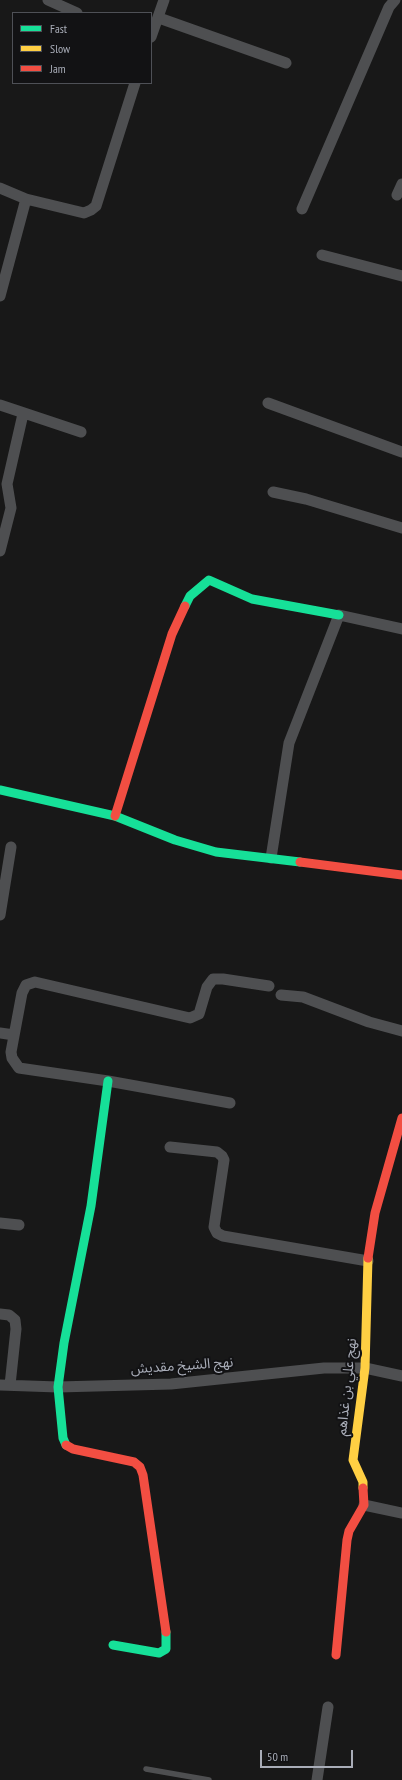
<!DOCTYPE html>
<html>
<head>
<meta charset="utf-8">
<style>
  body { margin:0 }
  #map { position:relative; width:402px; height:1780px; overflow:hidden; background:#181818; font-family:"PT Sans Narrow",sans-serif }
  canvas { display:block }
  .legend { position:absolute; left:12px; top:12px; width:140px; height:72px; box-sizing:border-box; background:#121214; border:1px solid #4e5056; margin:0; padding:5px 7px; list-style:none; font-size:12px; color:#a9adb8 }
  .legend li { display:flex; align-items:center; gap:8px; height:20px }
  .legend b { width:20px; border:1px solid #4e5056 }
  .scale { position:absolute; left:260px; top:1750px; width:93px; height:18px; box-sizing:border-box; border:2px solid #a9adb8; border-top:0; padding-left:5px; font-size:12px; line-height:14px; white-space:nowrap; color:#a9adb8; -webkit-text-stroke:3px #121214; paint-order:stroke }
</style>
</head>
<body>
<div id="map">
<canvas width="402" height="1780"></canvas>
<ul class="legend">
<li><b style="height:5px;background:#16e098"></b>Fast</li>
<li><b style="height:5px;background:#ffcf43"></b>Slow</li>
<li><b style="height:5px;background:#f24e42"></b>Jam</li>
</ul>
<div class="scale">50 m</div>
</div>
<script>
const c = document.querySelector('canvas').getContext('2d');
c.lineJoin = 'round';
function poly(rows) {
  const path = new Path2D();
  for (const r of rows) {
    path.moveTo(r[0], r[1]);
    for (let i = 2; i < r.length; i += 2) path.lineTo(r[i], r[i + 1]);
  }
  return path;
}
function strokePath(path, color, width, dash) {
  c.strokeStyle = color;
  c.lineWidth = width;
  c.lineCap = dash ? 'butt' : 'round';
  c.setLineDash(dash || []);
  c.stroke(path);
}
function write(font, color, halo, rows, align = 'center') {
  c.font = font + ' "PT Sans Narrow","Noto Sans Arabic",sans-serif';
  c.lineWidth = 4;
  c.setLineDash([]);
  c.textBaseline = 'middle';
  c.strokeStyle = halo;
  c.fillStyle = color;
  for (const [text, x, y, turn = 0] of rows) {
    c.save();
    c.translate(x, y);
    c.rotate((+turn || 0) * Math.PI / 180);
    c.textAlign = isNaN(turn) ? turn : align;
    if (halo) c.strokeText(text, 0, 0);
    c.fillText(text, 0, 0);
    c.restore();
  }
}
strokePath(poly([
  [146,1769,209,1780]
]), '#4e4f51', 5.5);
strokePath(poly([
  [48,0,77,13],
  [159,18,286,63],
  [151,37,164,0],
  [0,188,26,199,84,213,91,210,96,206,135,83],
  [397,195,402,184],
  [302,209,389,7,395,0],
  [322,255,402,276],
  [0,296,26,199],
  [268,403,402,452],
  [0,405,81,432],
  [273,492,306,499,402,528],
  [0,551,11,508,7,484,23,414],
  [271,858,289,743,339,615,402,629],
  [0,915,11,847],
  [281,995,303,997,369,1022,402,1031],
  [0,1033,14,1035],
  [230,1103,108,1081,19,1068,12,1058,11,1052,22,993,26,985,35,982,190,1018,199,1014,207,987,213,979,223,979,269,986],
  [170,1147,217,1152,222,1156,224,1160,214,1227,217,1233,223,1236,368,1261],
  [0,1223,19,1225],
  [0,1314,9,1315,15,1320,16,1329,10,1385],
  [0,1385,58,1387,171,1384,324,1368,365,1368,402,1376],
  [364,1505,402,1513],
  [317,1780,328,1707]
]), '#4e4f51', 11);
strokePath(poly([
  [185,606,190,596,209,580,252,599,339,615],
  [0,790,115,816,175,840,216,852,300,862],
  [66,1445,63,1438,58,1387,64,1343,91,1206,108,1081],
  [113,1645,159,1653,166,1649,166,1632]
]), '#16e098', 9);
strokePath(poly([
  [363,1488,363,1482,353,1460,365,1368,368,1258]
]), '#ffcf43', 9);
strokePath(poly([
  [115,816,172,634,185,606],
  [300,862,402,875],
  [368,1258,375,1213,402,1118],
  [66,1445,73,1449,134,1462,140,1467,143,1475,166,1632],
  [336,1655,347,1540,349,1531,364,1505,363,1488]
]), '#f24e42', 9);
write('14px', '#a9adb8', '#121214', [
  ["نهج الشيخ مقديش",182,1366,-4],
  ["نهج علي بن غذاهم",347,1387,-84]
]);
</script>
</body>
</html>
